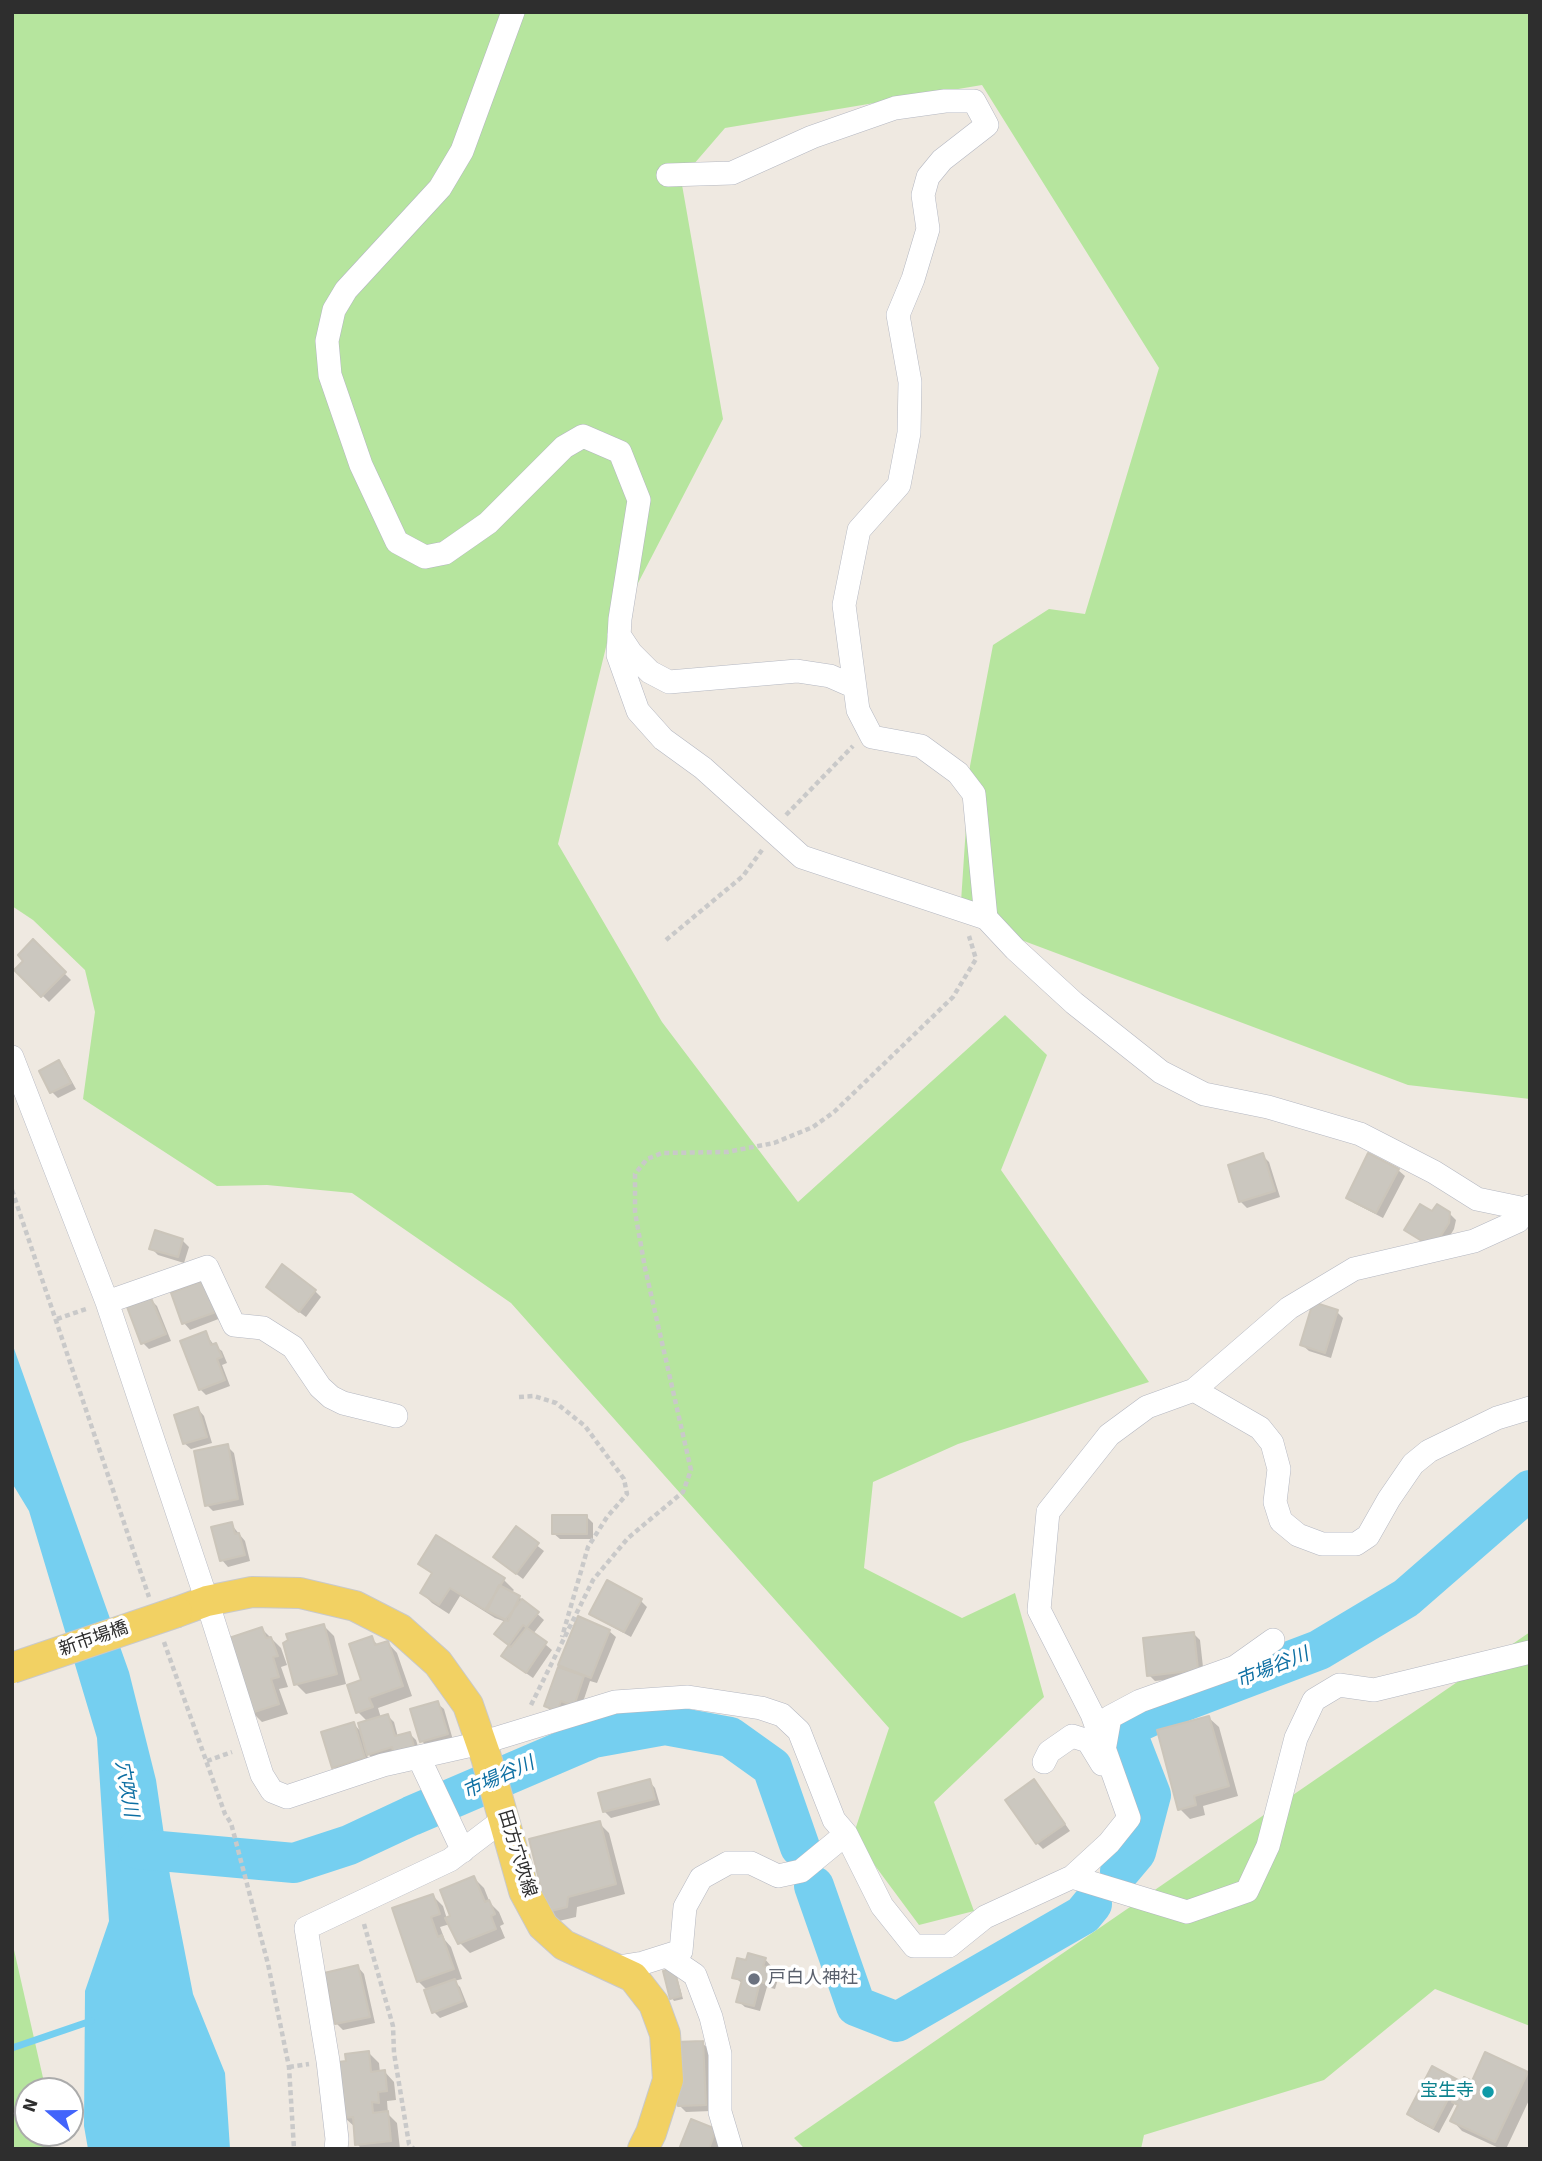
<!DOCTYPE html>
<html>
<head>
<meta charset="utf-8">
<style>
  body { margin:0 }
  #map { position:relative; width:1542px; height:2161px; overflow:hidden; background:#efe9e1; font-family:"Source Sans 3",sans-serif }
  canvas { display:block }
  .frame { position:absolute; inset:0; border:14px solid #2e2e2e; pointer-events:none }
  .north { position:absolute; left:14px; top:2077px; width:70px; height:70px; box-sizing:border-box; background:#fff; border:2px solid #ababab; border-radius:50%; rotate:290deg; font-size:19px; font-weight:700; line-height:28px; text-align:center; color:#2e2e2e }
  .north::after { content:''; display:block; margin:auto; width:24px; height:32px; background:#4264fb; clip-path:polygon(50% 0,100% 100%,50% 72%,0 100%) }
</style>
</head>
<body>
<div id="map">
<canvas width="1542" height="2161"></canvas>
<div class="frame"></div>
<div class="north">N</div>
</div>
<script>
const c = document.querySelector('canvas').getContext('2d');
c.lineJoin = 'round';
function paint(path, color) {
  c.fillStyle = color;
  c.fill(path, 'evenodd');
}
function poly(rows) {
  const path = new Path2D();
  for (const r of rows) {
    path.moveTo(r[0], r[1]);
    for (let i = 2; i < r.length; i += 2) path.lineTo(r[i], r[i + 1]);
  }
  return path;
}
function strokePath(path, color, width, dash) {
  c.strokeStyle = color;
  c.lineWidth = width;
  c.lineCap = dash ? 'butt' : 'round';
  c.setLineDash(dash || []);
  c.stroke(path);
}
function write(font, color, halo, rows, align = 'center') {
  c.font = font + ' "Source Sans 3","Noto Sans JP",sans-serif';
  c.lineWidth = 7;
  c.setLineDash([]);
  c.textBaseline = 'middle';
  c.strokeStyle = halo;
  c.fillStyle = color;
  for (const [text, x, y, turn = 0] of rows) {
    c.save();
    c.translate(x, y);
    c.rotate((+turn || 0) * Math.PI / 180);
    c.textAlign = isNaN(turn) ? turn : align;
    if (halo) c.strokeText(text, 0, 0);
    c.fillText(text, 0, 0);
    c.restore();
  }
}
paint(poly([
  [12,12,1530,12,1530,1099,1408,1085,960,917,970,766,993,645,1049,609,1085,614,1159,368,982,85,725,128,681,179,723,419,607,643,558,844,662,1022,798,1202,1005,1015,1047,1055,1001,1170,1149,1382,958,1444,873,1482,864,1568,962,1618,1015,1593,1044,1697,934,1802,974,1911,919,1925,853,1836,889,1728,511,1303,352,1193,267,1185,217,1186,83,1099,95,1012,85,970,33,920,12,906],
  [1530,1632,1530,2026,1435,1989,1324,2080,1144,2135,1141,2149,805,2149,794,2138],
  [12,1941,46,2091,28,2091,28,2133,51,2133,51,2149,12,2149]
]), '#b6e59e');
paint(poly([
  [12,1343,129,1672,156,1780,170,1876,193,1994,225,2073,230,2149,88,2149,84,2126,85,1991,109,1921,97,1738,29,1511,12,1483]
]), '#75cff0');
paint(poly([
  [33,942,71,980,49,1002,16,970,26,961],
  [59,1063,65,1069,76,1089,58,1098,52,1092],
  [1262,1155,1269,1162,1280,1197,1247,1208,1241,1202,1230,1166],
  [1398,1170,1405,1176,1383,1218,1354,1203,1348,1197],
  [1449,1213,1456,1220,1454,1229,1440,1253,1406,1230,1433,1214],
  [182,1240,189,1247,184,1263,158,1255,151,1248],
  [204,1282,221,1318,190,1330,184,1323],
  [315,1291,321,1297,306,1317,274,1293],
  [151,1300,157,1306,171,1341,149,1349,143,1343],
  [1337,1312,1343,1318,1331,1358,1309,1351,1302,1345],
  [205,1333,214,1345,222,1351,227,1363,222,1365,230,1386,206,1395,200,1389],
  [198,1409,204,1416,212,1443,191,1449,184,1443],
  [227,1446,234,1453,244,1505,213,1511,207,1505],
  [587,1517,593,1523,593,1539,560,1539,553,1533],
  [231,1524,245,1541,250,1561,228,1567,222,1560],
  [516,1529,544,1551,523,1579,502,1563],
  [420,1563,504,1580,514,1590,511,1593,519,1597,544,1620,533,1634,552,1650,533,1678,510,1662,510,1646,506,1622,495,1618,460,1596,449,1614,432,1603,422,1593,433,1575],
  [641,1601,647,1607,631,1637,598,1619,592,1613],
  [324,1626,334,1636,346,1684,306,1694,296,1684],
  [262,1629,281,1648,287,1665,281,1667,288,1687,279,1689,288,1714,262,1722,252,1712],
  [609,1631,616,1637,597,1683,590,1681,580,1711,552,1712,546,1706,568,1672,560,1664],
  [1194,1634,1200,1640,1204,1676,1155,1681,1149,1675],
  [371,1638,379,1646,388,1643,397,1653,412,1696,378,1708,381,1718,388,1716,394,1722,398,1737,410,1734,416,1740,421,1756,374,1760,366,1752,370,1764,340,1773,334,1767,354,1724,362,1733,368,1722,358,1712],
  [437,1703,444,1709,453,1740,428,1748,422,1741],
  [1209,1718,1219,1727,1238,1796,1203,1806,1205,1815,1190,1819,1180,1809],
  [649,1781,655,1788,660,1805,611,1818,604,1811],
  [1040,1788,1070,1831,1043,1849,1037,1843],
  [599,1823,609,1833,625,1894,577,1907,576,1917,559,1921,549,1911],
  [474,1878,484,1888,490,1903,499,1912,504,1924,500,1926,505,1938,470,1953,460,1943,450,1924,440,1927,445,1940,451,1947,462,1979,454,1981,460,1987,468,2007,440,2018,434,2012,428,1991,418,1981,433,1896,443,1906,447,1919,452,1917],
  [765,1959,771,1966,770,1969,779,1976,775,1989,767,1987,760,2011,745,2007,738,2001,743,1984,734,1977,747,1962],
  [358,1967,364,1974,375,2023,343,2030,337,2024],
  [676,1973,683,1999,674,2001,672,1998],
  [702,2043,709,2049,711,2111,686,2112,680,2106],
  [369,2053,379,2063,380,2073,385,2072,394,2082,396,2100,387,2101,388,2114,397,2123,400,2149,362,2149,357,2144,356,2128,345,2118,348,2062],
  [1527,2073,1530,2076,1530,2098,1506,2149,1501,2149,1462,2131,1453,2121,1459,2107,1455,2103,1439,2133,1415,2120,1409,2114,1457,2082,1461,2086],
  [715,2130,722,2137,717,2149,681,2149]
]), '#0003');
strokePath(poly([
  [12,2048,91,2021]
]), '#75cff0', 7);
strokePath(poly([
  [138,1849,294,1863,349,1845,411,1816,593,1738,665,1725,730,1737,772,1767,800,1847],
  [1120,1871,1136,1852,1151,1795,1125,1728,1182,1702,1319,1650,1406,1598,1530,1490],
  [814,1886,856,2006,897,2022,1083,1915,1092,1904]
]), '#75cff0', 40);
const building = poly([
  [33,939,66,972,41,997,14,970,23,961,18,955,33,939],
  [59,1060,71,1083,50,1093,39,1071,59,1060],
  [1263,1153,1275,1191,1239,1202,1228,1165,1263,1153],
  [1368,1153,1399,1169,1376,1213,1346,1198,1368,1153],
  [1420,1204,1432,1211,1437,1204,1450,1212,1449,1223,1433,1248,1404,1230,1420,1204],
  [155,1230,183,1239,178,1257,149,1249,155,1230],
  [282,1264,316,1290,299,1312,266,1287,282,1264],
  [204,1280,216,1312,182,1324,171,1293,204,1280],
  [151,1298,166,1334,141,1344,127,1307,151,1298],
  [1313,1302,1338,1310,1325,1353,1300,1345,1313,1302],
  [206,1331,211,1345,216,1343,222,1357,217,1359,225,1380,199,1390,180,1341,206,1331],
  [198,1407,207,1437,183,1444,174,1415,198,1407],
  [228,1444,238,1499,205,1506,194,1451,228,1444],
  [552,1515,587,1515,587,1534,552,1534,552,1515],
  [232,1522,235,1534,239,1533,245,1555,220,1561,211,1527,232,1522],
  [516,1526,539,1543,516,1574,493,1557,516,1526],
  [436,1535,505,1578,485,1610,450,1588,439,1605,420,1593,432,1573,418,1564,436,1535],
  [607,1580,642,1599,624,1632,589,1614,607,1580],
  [499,1585,520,1596,508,1621,487,1611,499,1585],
  [522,1599,539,1612,511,1647,494,1634,522,1599],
  [578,1616,610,1630,591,1678,558,1665,578,1616],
  [324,1624,337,1674,294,1685,283,1643,288,1640,286,1634,324,1624],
  [523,1625,547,1642,526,1673,501,1656,523,1625],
  [262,1627,266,1638,271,1637,278,1656,273,1657,279,1677,271,1679,279,1704,251,1713,226,1639,262,1627],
  [1194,1632,1198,1670,1147,1676,1143,1638,1194,1632],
  [372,1636,375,1645,388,1641,403,1686,369,1698,373,1707,356,1713,347,1685,361,1680,349,1644,372,1636],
  [558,1667,584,1676,574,1706,561,1701,557,1711,544,1706,558,1667],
  [438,1701,448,1734,420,1742,410,1709,438,1701],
  [388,1714,395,1736,410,1732,415,1750,394,1756,392,1747,367,1755,358,1723,388,1714],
  [1209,1716,1229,1786,1194,1796,1196,1805,1178,1810,1157,1730,1209,1716],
  [354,1722,365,1758,332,1768,321,1732,354,1722],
  [650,1779,655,1799,603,1812,598,1793,650,1779],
  [1034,1779,1065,1824,1036,1844,1005,1800,1034,1779],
  [600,1821,616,1884,568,1897,567,1907,547,1912,529,1839,600,1821],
  [474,1876,485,1902,489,1900,495,1914,491,1916,496,1929,458,1944,445,1918,450,1916,440,1890,474,1876],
  [433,1894,440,1914,431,1917,438,1937,442,1935,454,1969,417,1982,392,1908,433,1894],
  [748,1953,766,1958,763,1966,773,1969,769,1984,760,1982,754,2006,736,2002,742,1980,732,1978,737,1958,746,1960,748,1953],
  [358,1965,370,2017,335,2024,324,1973,358,1965],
  [674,1968,681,1996,670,1999,663,1971,674,1968],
  [455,1979,463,2001,432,2013,424,1990,455,1979],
  [703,2041,706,2105,678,2106,675,2042,703,2041],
  [369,2051,371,2072,385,2070,387,2091,378,2092,379,2103,372,2102,373,2113,388,2111,391,2141,355,2145,353,2117,343,2118,338,2062,346,2061,345,2054,369,2051],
  [1485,2052,1528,2072,1495,2142,1450,2121,1458,2105,1452,2102,1464,2077,1472,2081,1485,2052],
  [1432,2066,1458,2080,1433,2128,1407,2114,1432,2066],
  [691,2119,716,2129,709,2149,679,2149,691,2119]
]);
paint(building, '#cbc7bf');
strokePath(building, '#cbc5ba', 2);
const minor = poly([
  [513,12,462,151,440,188,346,290,334,310,327,341,330,375,361,465,397,542,425,557,445,553,488,523,564,447,583,436,620,452,639,500,620,619,618,655,638,711,663,739,703,768,802,857,986,918,1015,949,1074,1003,1161,1072,1204,1094,1268,1107,1360,1134,1434,1172,1477,1199,1530,1210],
  [668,175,732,173,812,137,895,108,945,101,974,101,987,125,942,160,928,177,923,195,928,229,913,279,898,315,910,382,909,433,899,485,859,530,844,605,858,710,872,737,921,746,958,773,974,794,986,918],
  [619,635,631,653,650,672,669,682,797,671,830,676,855,687],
  [12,1057,107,1302,207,1601,262,1775,272,1791,287,1797,383,1765,481,1743,615,1702,688,1697,761,1708,782,1715,799,1731,834,1820,846,1834,882,1906,914,1946,949,1946,985,1917,1072,1877,1109,1843,1129,1818,1092,1714,1039,1610,1048,1512,1109,1435,1147,1407,1194,1390,1289,1308,1354,1269,1474,1241,1518,1221,1530,1206],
  [107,1302,207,1267,234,1325,263,1328,293,1347,320,1387,331,1397,343,1403,396,1416],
  [1194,1390,1260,1428,1272,1443,1279,1469,1275,1502,1281,1521,1298,1535,1322,1544,1356,1544,1368,1536,1389,1499,1413,1464,1429,1451,1497,1418,1530,1408],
  [1105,1745,1110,1717,1140,1701,1235,1667,1273,1640],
  [419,1758,463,1851],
  [1044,1762,1049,1752,1072,1736,1088,1741,1102,1764],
  [1072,1877,1187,1912,1247,1891,1268,1846,1296,1738,1314,1700,1339,1685,1374,1690,1530,1652],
  [667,1956,695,1975,711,2017,720,2054,720,2112,731,2149],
  [612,1968,643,1963,681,1951,685,1907,701,1878,728,1863,751,1863,778,1876,801,1871,846,1834],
  [336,2149,337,2139,328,2061,306,1928,450,1860,504,1819]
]);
const major = poly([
  [177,1612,207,1601,252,1592,300,1593,355,1606,400,1629,438,1663,468,1705,486,1757,524,1891,543,1926,564,1945,633,1977,654,2004,665,2034,668,2080,651,2133,643,2149]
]);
strokePath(minor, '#b4b7c1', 24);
strokePath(major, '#c9c9c9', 32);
strokePath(poly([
  [786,815,853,746],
  [666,940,743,876,762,850],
  [12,1190,149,1597],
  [57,1319,89,1308],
  [519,1397,534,1396,556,1403,585,1426,624,1479,627,1494,607,1517,588,1547,562,1637],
  [164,1642,225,1814,231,1823,268,1964,289,2067,294,2149],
  [531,1705,593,1580,628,1538,683,1492,691,1470,645,1268,635,1212,635,1174,647,1159,662,1153,727,1152,774,1143,813,1127,834,1112,953,997,976,959,969,936],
  [207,1761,232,1752],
  [364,1924,393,2026,394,2053,409,2144,414,2149],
  [289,2067,309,2064]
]), '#c9c9c9', 4.5, [5, 3.5]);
strokePath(minor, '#fff', 23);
strokePath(major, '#f2d163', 30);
const majorBridge = poly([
  [12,1668,177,1612]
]);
strokePath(majorBridge, '#c9c9c9', 32, []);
strokePath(majorBridge, '#f2d163', 30);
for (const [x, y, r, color] of [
  [754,1979,7,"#6b7280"],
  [1488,2092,7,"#0f9aa8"]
]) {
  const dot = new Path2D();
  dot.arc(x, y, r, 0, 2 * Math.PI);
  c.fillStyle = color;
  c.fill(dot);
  strokePath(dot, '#fff', 2.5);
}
write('18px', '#2e2e2e', '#fff', [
  ["新市場橋",94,1640,-19],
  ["田方穴吹線",516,1854,73]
]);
write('18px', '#5b616d', '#fff', [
  ["戸白人神社",768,1979]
], 'left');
write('18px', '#0d838f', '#fff', [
  ["宝生寺",1474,2092]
], 'right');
write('italic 19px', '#0d6fa3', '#fff', [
  ["市場谷川",1273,1669,-22],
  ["市場谷川",499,1779,-24],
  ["穴吹川",125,1789,80]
]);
</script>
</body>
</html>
